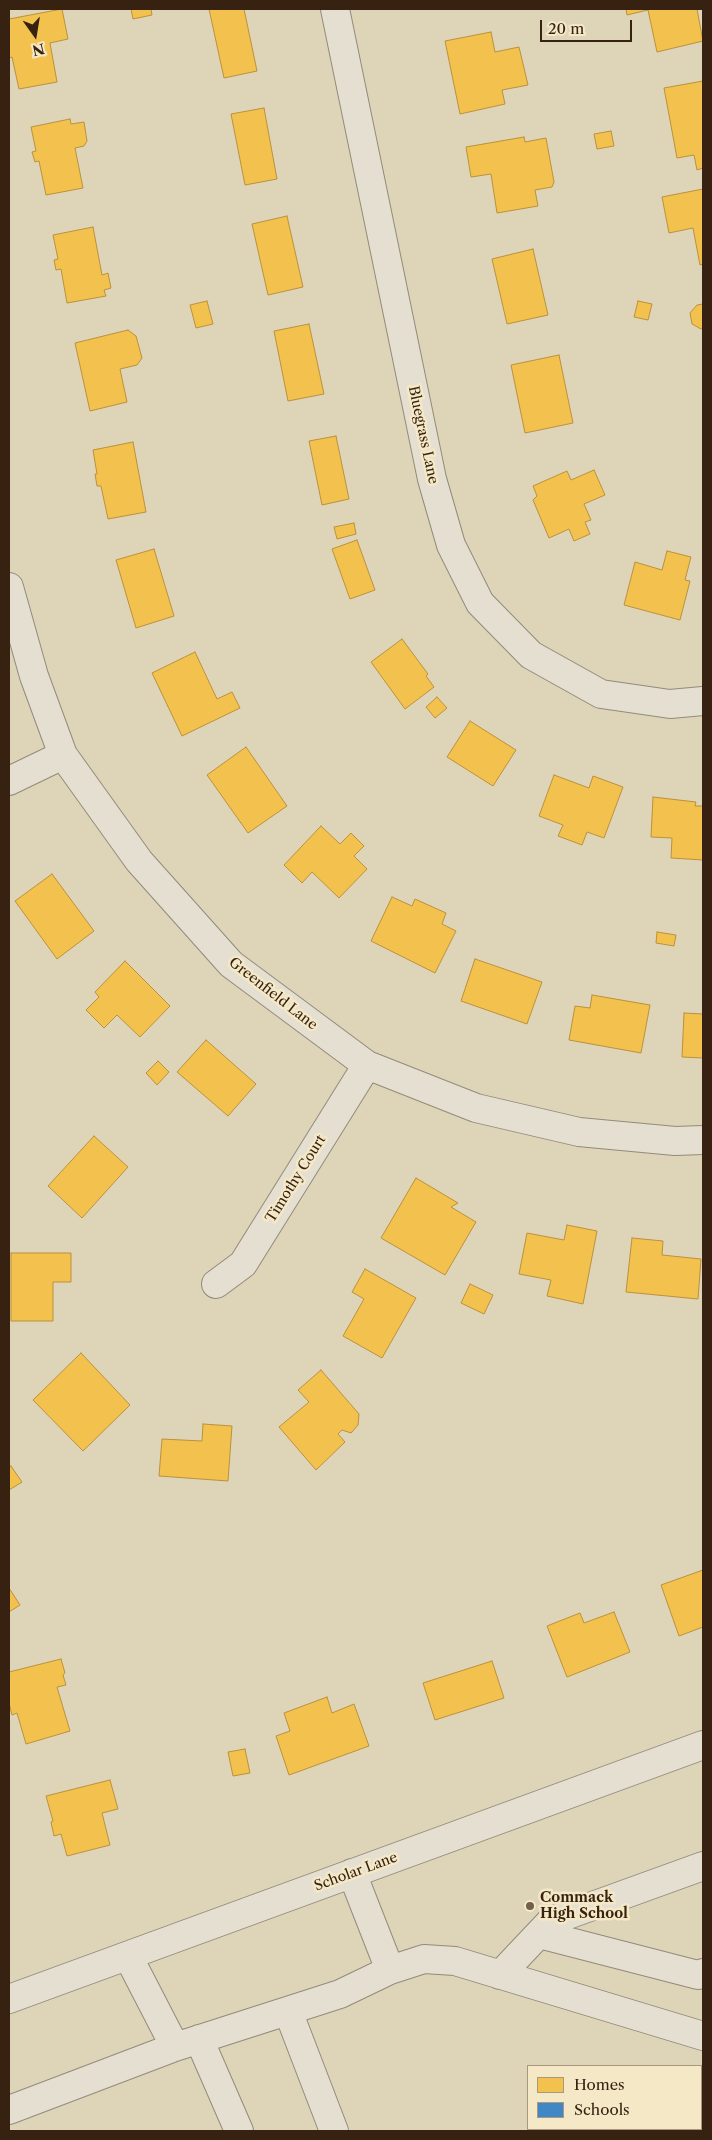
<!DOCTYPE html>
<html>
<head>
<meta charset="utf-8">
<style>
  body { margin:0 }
  #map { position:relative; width:712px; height:2140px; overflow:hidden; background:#ded4b8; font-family:"Libre Caslon Text",serif }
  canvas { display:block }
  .frame { position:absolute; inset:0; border:10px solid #372212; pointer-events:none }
  .legend { position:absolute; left:527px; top:2065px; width:175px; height:65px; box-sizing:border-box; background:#f4e8c6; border:1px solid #a8997e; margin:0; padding:6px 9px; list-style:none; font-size:15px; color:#372212 }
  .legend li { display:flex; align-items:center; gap:10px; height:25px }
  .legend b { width:25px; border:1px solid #a8997e }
  .north { position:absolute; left:10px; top:10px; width:50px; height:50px; -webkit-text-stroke:4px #f4e8c6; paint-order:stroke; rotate:167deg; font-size:14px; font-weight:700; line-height:20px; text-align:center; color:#372212 }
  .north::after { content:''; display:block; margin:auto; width:18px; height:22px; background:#372212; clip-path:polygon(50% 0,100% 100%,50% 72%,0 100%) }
  .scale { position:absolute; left:540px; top:20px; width:92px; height:22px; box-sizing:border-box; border:2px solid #372212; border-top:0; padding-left:6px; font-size:15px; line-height:18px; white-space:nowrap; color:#372212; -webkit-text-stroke:4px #f4e8c6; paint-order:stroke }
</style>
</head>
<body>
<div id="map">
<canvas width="712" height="2140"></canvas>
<div class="frame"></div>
<ul class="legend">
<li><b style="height:14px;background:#f2c14e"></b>Homes</li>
<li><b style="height:14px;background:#3f88c5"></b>Schools</li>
</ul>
<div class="north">N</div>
<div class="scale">20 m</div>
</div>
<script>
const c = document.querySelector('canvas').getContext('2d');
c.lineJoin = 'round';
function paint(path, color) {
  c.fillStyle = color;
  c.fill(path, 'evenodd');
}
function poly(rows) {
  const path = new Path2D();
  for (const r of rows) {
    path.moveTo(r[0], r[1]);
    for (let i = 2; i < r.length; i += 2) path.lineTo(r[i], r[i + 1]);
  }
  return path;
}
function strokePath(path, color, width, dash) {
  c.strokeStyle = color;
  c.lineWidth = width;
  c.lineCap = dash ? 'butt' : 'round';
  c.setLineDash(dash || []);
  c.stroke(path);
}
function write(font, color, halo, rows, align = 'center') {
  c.font = font + ' "Libre Caslon Text",serif';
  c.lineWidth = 5;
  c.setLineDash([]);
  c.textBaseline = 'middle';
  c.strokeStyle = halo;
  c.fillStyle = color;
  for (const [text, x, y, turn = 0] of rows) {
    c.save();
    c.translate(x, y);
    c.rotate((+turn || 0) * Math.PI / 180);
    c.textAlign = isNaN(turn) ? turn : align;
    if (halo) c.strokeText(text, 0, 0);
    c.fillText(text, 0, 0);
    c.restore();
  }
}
const homes = poly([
  [62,9,68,39,50,43,57,82,19,89,12,57,9,58,9,19,62,9],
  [131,9,151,9,152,15,133,19,131,9],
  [209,9,244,9,257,71,224,78,209,9],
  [626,9,697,9,703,41,657,52,648,10,627,15,626,9],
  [491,32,495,52,519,47,528,85,502,90,505,104,460,114,445,41,491,32],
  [703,81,703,168,697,170,694,155,677,158,664,88,703,81],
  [264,108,277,179,245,185,231,114,264,108],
  [70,119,71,124,84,122,87,141,84,146,75,148,83,188,46,195,39,161,35,162,32,152,36,151,31,127,70,119],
  [611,131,614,146,597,149,594,134,611,131],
  [524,137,525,142,546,138,554,182,552,187,535,190,538,206,497,213,491,174,471,177,466,147,524,137],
  [703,189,703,264,700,265,693,228,669,233,662,197,703,189],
  [287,216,303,287,268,295,252,224,287,216],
  [93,227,102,275,108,273,111,288,104,290,106,296,67,303,61,269,56,270,54,260,58,259,53,235,93,227],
  [533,249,548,315,507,324,492,259,533,249],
  [207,301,213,324,196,328,190,305,207,301],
  [638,301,652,304,648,320,634,317,638,301],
  [703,304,703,328,701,329,692,324,690,313,697,305,703,304],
  [309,324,324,394,288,401,274,331,309,324],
  [128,330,136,336,142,358,137,365,120,369,127,402,90,411,75,343,128,330],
  [559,355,573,423,525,433,511,365,559,355],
  [336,436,349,499,322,505,309,441,336,436],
  [133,442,146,512,108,519,101,486,97,486,95,474,97,474,93,450,133,442],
  [594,470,605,495,584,504,591,520,585,522,590,534,574,541,569,529,549,538,533,500,537,496,533,486,567,471,571,480,594,470],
  [354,523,356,534,337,539,334,527,354,523],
  [357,540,375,590,350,599,332,549,357,540],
  [154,549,174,616,136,628,116,560,154,549],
  [667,551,691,557,685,580,690,581,680,620,624,605,635,562,662,570,667,551],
  [402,639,428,674,426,676,434,687,405,709,371,662,402,639],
  [195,652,217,699,232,692,240,708,182,736,152,673,195,652],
  [437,697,447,708,435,718,426,707,437,697],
  [470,721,516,750,493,786,447,757,470,721],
  [246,747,287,806,248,833,207,775,246,747],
  [554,775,589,788,593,776,623,787,604,838,587,832,582,845,558,836,563,825,539,816,554,775],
  [653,797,696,802,695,806,703,806,703,860,671,858,672,838,651,837,653,797],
  [321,826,340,844,351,833,364,846,354,856,367,869,339,898,312,872,302,883,284,865,321,826],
  [52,874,94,931,57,959,15,901,52,874],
  [392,897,412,906,415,899,446,913,442,924,456,931,435,973,371,941,392,897],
  [657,932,676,935,674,946,656,943,657,932],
  [475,959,542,982,527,1024,461,1001,475,959],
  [125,961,170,1006,140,1037,117,1015,104,1028,86,1010,99,997,95,992,125,961],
  [592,995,650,1005,641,1053,569,1040,575,1006,590,1008,592,995],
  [684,1013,703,1014,703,1058,682,1057,684,1013],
  [206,1040,256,1084,228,1116,177,1072,206,1040],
  [158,1061,169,1072,157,1085,146,1073,158,1061],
  [94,1136,128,1167,82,1218,48,1186,94,1136],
  [416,1178,458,1203,451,1207,476,1222,445,1275,381,1238,416,1178],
  [567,1225,597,1231,583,1304,547,1296,551,1280,519,1274,527,1233,564,1240,567,1225],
  [632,1238,663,1241,662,1255,701,1259,698,1299,626,1292,632,1238],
  [11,1253,71,1253,71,1282,53,1282,53,1321,11,1321,11,1253],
  [365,1269,416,1298,382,1358,343,1336,364,1299,352,1292,365,1269],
  [470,1284,493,1295,484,1314,461,1303,470,1284],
  [81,1353,130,1405,83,1451,33,1400,81,1353],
  [321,1370,359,1414,358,1425,351,1433,342,1430,338,1434,345,1442,316,1470,279,1427,309,1402,298,1390,321,1370],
  [203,1424,232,1426,228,1481,159,1476,162,1439,202,1441,203,1424],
  [11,1466,22,1482,9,1490,9,1467,11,1466],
  [703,1570,703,1627,679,1636,661,1585,703,1570],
  [9,1588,20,1605,9,1612,9,1588],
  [614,1612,630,1652,567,1677,547,1626,580,1613,584,1623,614,1612],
  [61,1659,65,1673,63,1675,66,1685,57,1687,70,1731,26,1744,17,1713,12,1715,9,1703,9,1672,61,1659],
  [492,1661,504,1698,435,1720,423,1683,492,1661],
  [327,1697,332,1713,354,1704,369,1746,289,1775,276,1736,290,1731,284,1713,327,1697],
  [245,1749,250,1773,233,1776,228,1752,245,1749],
  [110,1780,118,1809,102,1813,110,1845,67,1856,61,1834,54,1836,51,1822,53,1821,46,1796,110,1780]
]);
paint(homes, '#f2c14e');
strokePath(homes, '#ba913c', 1);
const schools = poly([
  [570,2129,638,2129,641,2131,568,2131,570,2129]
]);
paint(schools, '#3f88c5');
strokePath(schools, '#3d698f', 1);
const minor = poly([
  [335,9,432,479,451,545,480,603,531,655,601,694,670,704,703,701],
  [9,587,34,676,63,755,139,861,231,964,367,1065,476,1108,579,1132,675,1141,703,1140],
  [9,781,63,755],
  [216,1284,243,1264,367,1065],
  [352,1873,390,1970],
  [539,1934,698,1975,703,1973],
  [128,1956,175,2047],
  [500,1975,551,1921,703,1866],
  [9,1999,703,1745],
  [288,2011,334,2131],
  [199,2039,239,2131],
  [9,2110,175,2047,340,1994,390,1970,424,1959,455,1961,703,2036]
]);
strokePath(minor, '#938b7a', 30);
strokePath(minor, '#e4dfd1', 28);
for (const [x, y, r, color] of [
  [530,1906,5,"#71604c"]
]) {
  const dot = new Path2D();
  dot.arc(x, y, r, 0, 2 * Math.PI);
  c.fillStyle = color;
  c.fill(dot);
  strokePath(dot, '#f4e8c6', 2);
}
write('14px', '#372212', '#f4e8c6', [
  ["Bluegrass Lane",423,435,78],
  ["Greenfield Lane",273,994,38],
  ["Timothy Court",296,1179,-58],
  ["Scholar Lane",356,1872,-20]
]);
write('bold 14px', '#372212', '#f4e8c6', [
  ["Commack",540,1898],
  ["High School",540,1914]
], 'left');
</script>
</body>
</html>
